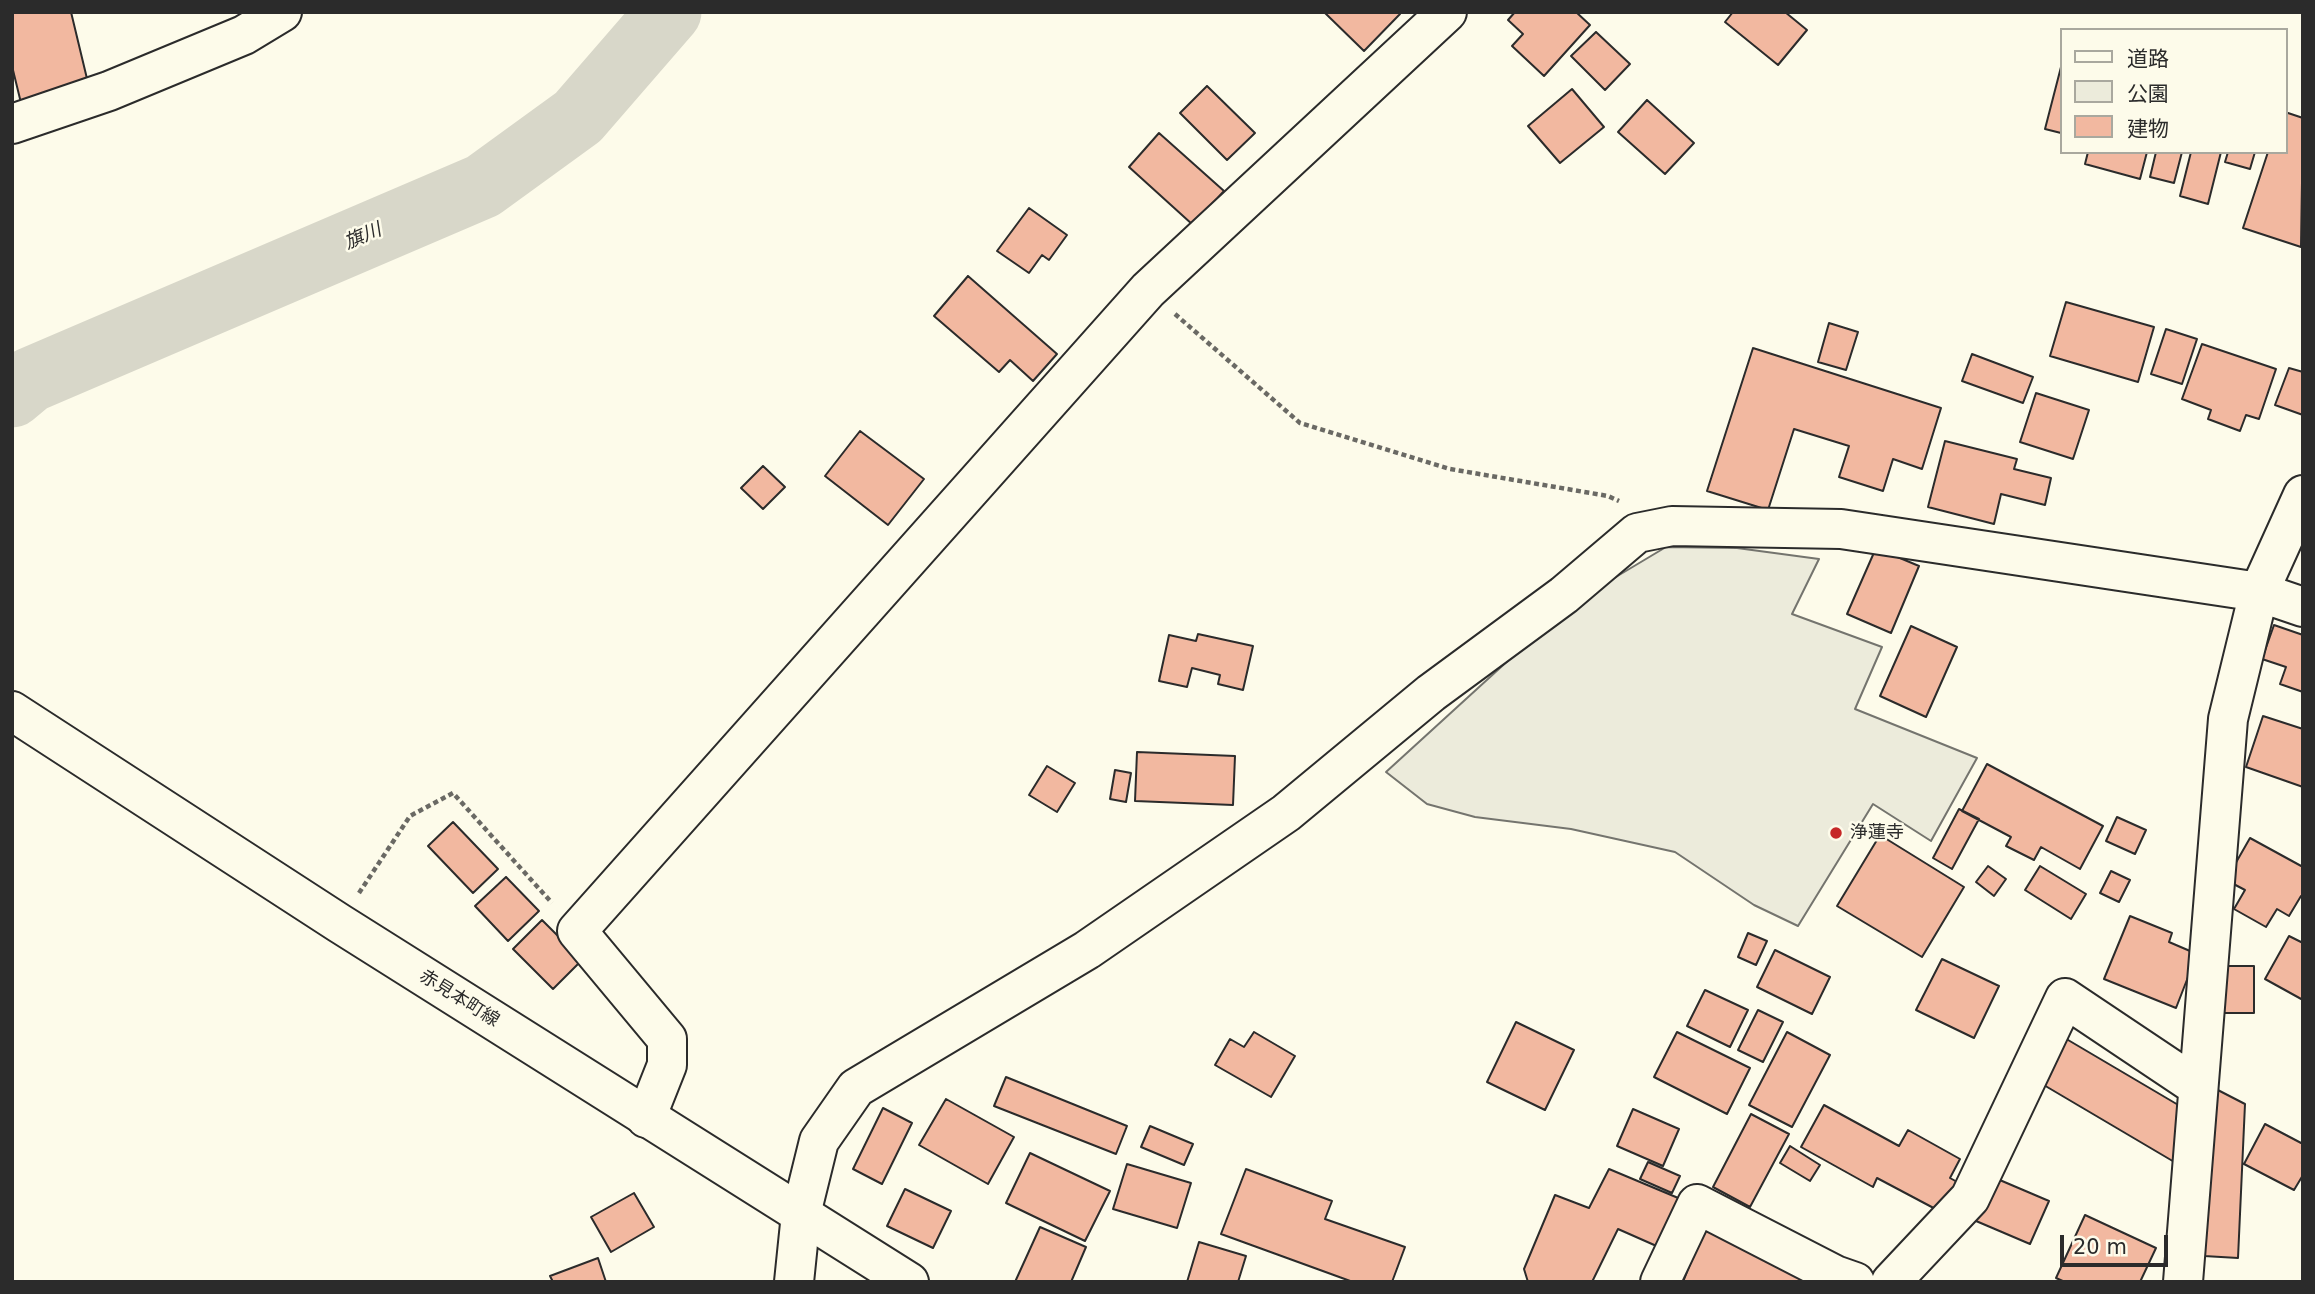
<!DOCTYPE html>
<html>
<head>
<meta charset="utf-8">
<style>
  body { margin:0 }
  #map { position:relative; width:2315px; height:1294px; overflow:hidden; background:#fdfbea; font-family:"DejaVu Sans","Noto Sans JP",sans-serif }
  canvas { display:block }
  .frame { position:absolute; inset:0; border:14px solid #2b2b2b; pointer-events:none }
  .legend { position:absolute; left:2060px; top:28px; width:228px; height:126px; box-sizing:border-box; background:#fdfbea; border:2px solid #a9a89e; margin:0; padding:9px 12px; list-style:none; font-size:21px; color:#2b2b2b }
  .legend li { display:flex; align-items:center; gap:14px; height:35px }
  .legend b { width:35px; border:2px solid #a9a89e }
  .scale { position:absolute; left:2060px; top:1235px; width:108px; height:32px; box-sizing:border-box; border:4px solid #2b2b2b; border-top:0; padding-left:9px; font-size:21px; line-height:24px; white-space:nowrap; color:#2b2b2b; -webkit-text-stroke:5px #fdfbea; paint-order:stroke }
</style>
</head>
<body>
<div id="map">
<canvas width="2315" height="1294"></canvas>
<div class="frame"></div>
<ul class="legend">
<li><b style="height:9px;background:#fdfbea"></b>道路</li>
<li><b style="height:19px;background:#ecebdb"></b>公園</li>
<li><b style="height:19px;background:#f2b8a0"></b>建物</li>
</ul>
<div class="scale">20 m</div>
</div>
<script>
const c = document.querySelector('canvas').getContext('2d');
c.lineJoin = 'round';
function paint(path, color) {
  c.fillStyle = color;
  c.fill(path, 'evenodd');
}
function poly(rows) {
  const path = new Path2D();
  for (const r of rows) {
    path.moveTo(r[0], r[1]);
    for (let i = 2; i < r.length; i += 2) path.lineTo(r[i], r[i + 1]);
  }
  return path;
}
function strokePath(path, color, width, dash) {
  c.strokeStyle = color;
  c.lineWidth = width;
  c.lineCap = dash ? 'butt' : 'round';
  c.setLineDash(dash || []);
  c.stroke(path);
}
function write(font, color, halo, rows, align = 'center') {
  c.font = font + ' "DejaVu Sans","Noto Sans JP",sans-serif';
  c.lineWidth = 5;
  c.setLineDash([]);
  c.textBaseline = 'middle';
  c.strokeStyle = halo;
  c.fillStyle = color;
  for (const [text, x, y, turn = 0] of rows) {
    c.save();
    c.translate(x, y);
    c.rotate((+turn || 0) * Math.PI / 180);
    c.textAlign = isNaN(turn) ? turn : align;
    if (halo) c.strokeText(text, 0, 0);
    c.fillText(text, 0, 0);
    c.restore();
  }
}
const green = poly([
  [1666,547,1737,548,1819,559,1792,614,1882,647,1855,709,1977,758,1931,841,1873,804,1798,926,1754,905,1675,852,1571,829,1475,817,1427,804,1386,772,1569,605,1666,547]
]);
paint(green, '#ecebdb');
strokePath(green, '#74746e', 2);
strokePath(poly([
  [12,395,30,380,483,186,578,117,669,12]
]), '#d8d7c9', 65);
const building = poly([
  [12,12,71,12,89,87,21,103,12,66,12,12],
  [1324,12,1398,12,1400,14,1364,51,1324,12],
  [1515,12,1576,12,1590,25,1544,76,1512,46,1523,34,1508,20,1515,12],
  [1733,12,1785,12,1807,30,1778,65,1725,22,1733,12],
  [1596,32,1630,64,1605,90,1571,56,1596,32],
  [2061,67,2061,133,2045,129,2061,67],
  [1207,86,1255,133,1227,160,1180,113,1207,86],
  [1572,89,1604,127,1560,163,1528,126,1572,89],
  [1647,100,1694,143,1665,174,1618,132,1647,100],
  [2285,112,2303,118,2301,247,2243,228,2268,152,2285,152,2285,112],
  [1159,133,1224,191,1193,225,1129,167,1159,133],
  [2088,152,2147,152,2140,179,2085,164,2088,152],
  [2156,152,2182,152,2174,183,2150,177,2156,152],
  [2191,152,2221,152,2208,204,2180,196,2191,152],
  [2228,152,2255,152,2250,169,2225,162,2228,152],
  [1029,208,1067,235,1049,260,1042,255,1029,273,997,251,1029,208],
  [968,276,1057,354,1033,381,1010,360,999,372,934,316,968,276],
  [2066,302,2154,327,2138,382,2050,356,2066,302],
  [1829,323,1858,332,1846,370,1818,362,1829,323],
  [2166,329,2197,339,2182,384,2151,374,2166,329],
  [2202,344,2276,369,2259,419,2246,415,2240,431,2208,419,2211,410,2182,399,2202,344],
  [1753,348,1941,408,1922,469,1893,459,1883,491,1839,477,1849,446,1794,429,1768,510,1707,491,1753,348],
  [1972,354,2033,377,2023,403,1962,381,1972,354],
  [2289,368,2303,372,2303,415,2275,405,2289,368],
  [2036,393,2089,410,2073,459,2020,442,2036,393],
  [860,431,924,479,888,525,825,476,860,431],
  [1945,441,2017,459,2014,469,2051,478,2045,505,2001,494,1994,524,1928,507,1945,441],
  [763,466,785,487,763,509,741,488,763,466],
  [1876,548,1919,566,1891,633,1847,614,1876,548],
  [2274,625,2303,635,2303,692,2280,684,2286,667,2262,659,2274,625],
  [1911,626,1957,647,1926,717,1880,696,1911,626],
  [1198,634,1253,646,1243,690,1218,684,1220,675,1192,668,1187,687,1159,681,1169,635,1196,641,1198,634],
  [2263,716,2303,729,2303,787,2246,767,2263,716],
  [1137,752,1235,756,1233,805,1135,801,1137,752],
  [1987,764,2103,826,2080,869,2041,847,2034,860,2006,846,2011,837,1962,811,1987,764],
  [1047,766,1075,783,1057,812,1029,795,1047,766],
  [1115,770,1131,773,1126,802,1110,799,1115,770],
  [1959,809,1979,819,1952,869,1933,858,1959,809],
  [2117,817,2146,830,2135,854,2106,841,2117,817],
  [453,822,498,869,473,893,428,846,453,822],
  [1880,835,1964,887,1922,957,1837,906,1880,835],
  [2250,838,2303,867,2303,897,2301,896,2289,916,2277,909,2266,927,2234,909,2245,890,2226,880,2250,838],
  [1988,866,2006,879,1994,896,1976,882,1988,866],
  [2040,866,2086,894,2071,919,2025,890,2040,866],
  [2111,871,2130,880,2119,902,2100,893,2111,871],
  [506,877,539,911,508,941,475,906,506,877],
  [2130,916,2172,933,2169,942,2197,954,2176,1008,2104,979,2130,916],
  [542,920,582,960,553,989,513,949,542,920],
  [1748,933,1767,941,1756,965,1738,957,1748,933],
  [2289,936,2303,943,2303,1000,2265,979,2289,936],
  [1775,950,1830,977,1812,1014,1757,987,1775,950],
  [1942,959,1999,986,1974,1038,1916,1010,1942,959],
  [2224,966,2254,966,2254,1013,2224,1013,2224,966],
  [1705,990,1748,1010,1730,1047,1687,1026,1705,990],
  [1758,1010,1783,1022,1763,1062,1738,1050,1758,1010],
  [1516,1022,1574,1050,1545,1110,1487,1082,1516,1022],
  [1254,1032,1295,1056,1271,1097,1215,1065,1230,1039,1244,1047,1254,1032],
  [1677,1032,1750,1068,1727,1114,1654,1077,1677,1032],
  [1787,1032,1830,1055,1792,1127,1749,1105,1787,1032],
  [2063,1037,2180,1106,2176,1163,2037,1081,2063,1037],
  [1006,1077,1127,1126,1116,1154,994,1106,1006,1077],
  [2212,1087,2245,1104,2238,1258,2204,1256,2212,1087],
  [946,1099,1014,1137,988,1184,919,1145,946,1099],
  [1824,1105,1899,1146,1908,1130,1960,1159,1950,1178,1959,1183,1943,1213,1877,1178,1873,1187,1801,1147,1824,1105],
  [883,1108,912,1123,882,1184,853,1169,883,1108],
  [1633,1109,1679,1129,1663,1166,1617,1146,1633,1109],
  [1751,1114,1789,1134,1750,1207,1713,1187,1751,1114],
  [2265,1124,2303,1144,2303,1175,2294,1190,2244,1164,2265,1124],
  [1150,1126,1193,1144,1184,1165,1141,1147,1150,1126],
  [1790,1146,1820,1165,1810,1181,1780,1163,1790,1146],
  [1030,1153,1110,1191,1085,1241,1006,1203,1030,1153],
  [1648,1162,1680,1176,1672,1193,1640,1179,1648,1162],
  [1127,1164,1191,1183,1177,1228,1113,1209,1127,1164],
  [1246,1169,1332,1201,1325,1219,1405,1247,1392,1282,1353,1282,1221,1234,1246,1169],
  [1609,1169,1683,1200,1661,1248,1618,1229,1592,1282,1528,1282,1524,1269,1555,1195,1589,1208,1609,1169],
  [1988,1175,2049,1201,2030,1244,1969,1218,1988,1175],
  [905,1189,951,1211,933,1248,887,1226,905,1189],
  [634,1193,654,1227,611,1252,591,1217,634,1193],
  [2085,1215,2156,1248,2140,1282,2065,1282,2056,1278,2085,1215],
  [1040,1227,1086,1247,1071,1282,1015,1282,1040,1227],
  [1704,1229,1831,1281,1831,1282,1683,1282,1704,1229],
  [1199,1242,1246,1256,1238,1282,1187,1282,1199,1242],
  [598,1258,606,1282,553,1282,550,1276,598,1258]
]);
paint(building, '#f2b8a0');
strokePath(building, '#2b2b2b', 2);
const minor = poly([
  [12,124,109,91,244,35,282,12],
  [646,1118,667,1065,667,1039,577,931,1148,290,1447,12],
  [794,1282,801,1214,819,1141,856,1088,1087,950,1286,813,1431,693,1564,595,1637,533,1672,526,1841,529,2259,592,2303,607],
  [1660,1282,1697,1204,1835,1275,1855,1282],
  [1891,1282,1970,1198,2065,998,2198,1087],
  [2183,1282,2228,719,2259,592,2303,495]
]);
const major = poly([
  [12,711,339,923,909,1282]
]);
strokePath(minor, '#2b2b2b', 42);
strokePath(major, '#2b2b2b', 42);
strokePath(poly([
  [1175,314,1300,423,1450,469,1608,496,1619,501],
  [359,893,410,816,453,793,552,903]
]), '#6a6964', 4.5, [5, 3.5]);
strokePath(minor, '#fdfbea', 38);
strokePath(major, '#fdfbea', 38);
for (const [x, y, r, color] of [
  [1836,833,7,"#c62828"]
]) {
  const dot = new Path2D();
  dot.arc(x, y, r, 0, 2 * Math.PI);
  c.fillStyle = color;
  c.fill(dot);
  strokePath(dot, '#fdfbea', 2.5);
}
write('18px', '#2b2b2b', '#fdfbea', [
  ["浄蓮寺",1850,833]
], 'left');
write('18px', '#2b2b2b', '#fdfbea', [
  ["赤見本町線",459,999,32]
]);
write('italic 19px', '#2b2b2b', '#fdfbea', [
  ["旗川",363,237,-23]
]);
</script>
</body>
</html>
